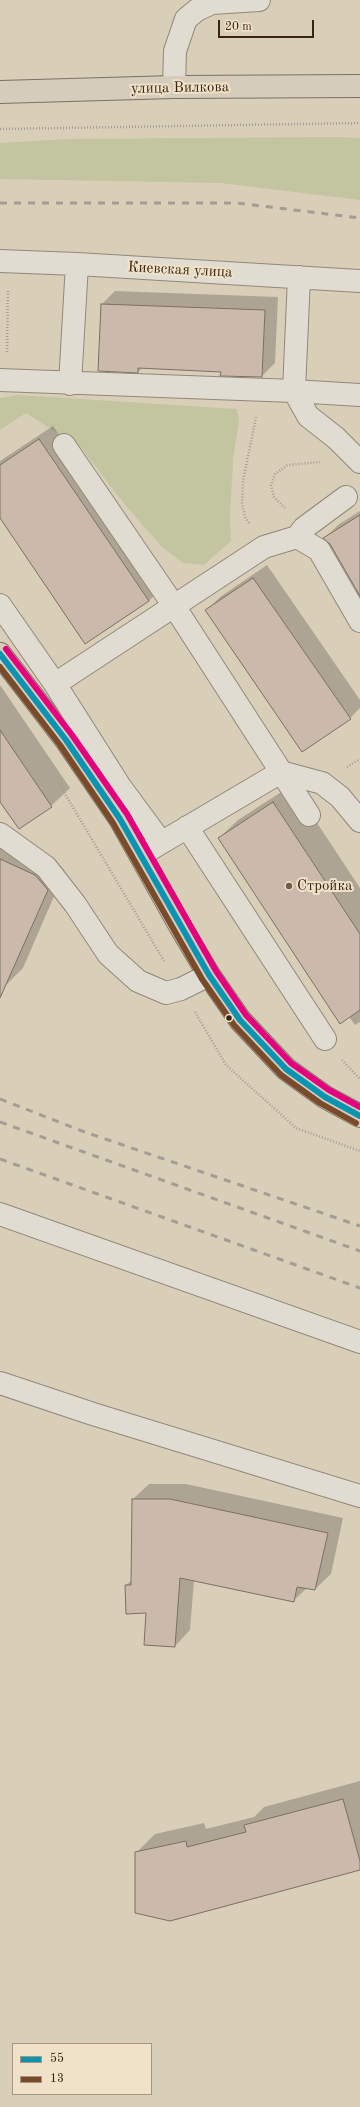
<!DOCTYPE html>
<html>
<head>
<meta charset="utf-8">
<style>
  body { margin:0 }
  #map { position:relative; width:360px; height:2107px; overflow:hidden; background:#d9ceb8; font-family:"Old Standard TT",serif }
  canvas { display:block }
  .legend { position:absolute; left:12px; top:2043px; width:140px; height:52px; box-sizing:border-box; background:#efe2c8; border:1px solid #a6967f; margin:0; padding:5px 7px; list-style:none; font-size:12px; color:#392311 }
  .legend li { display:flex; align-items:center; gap:8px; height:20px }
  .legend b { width:20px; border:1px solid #a6967f }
  .scale { position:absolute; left:218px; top:20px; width:96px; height:18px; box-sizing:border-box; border:2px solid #392311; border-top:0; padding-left:5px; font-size:12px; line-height:14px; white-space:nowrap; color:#392311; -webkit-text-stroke:3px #efe2c8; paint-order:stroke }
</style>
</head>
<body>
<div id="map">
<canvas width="360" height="2107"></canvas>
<ul class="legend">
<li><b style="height:5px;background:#0995b2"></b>55</li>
<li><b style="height:5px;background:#7a4b2a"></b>13</li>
</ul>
<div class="scale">20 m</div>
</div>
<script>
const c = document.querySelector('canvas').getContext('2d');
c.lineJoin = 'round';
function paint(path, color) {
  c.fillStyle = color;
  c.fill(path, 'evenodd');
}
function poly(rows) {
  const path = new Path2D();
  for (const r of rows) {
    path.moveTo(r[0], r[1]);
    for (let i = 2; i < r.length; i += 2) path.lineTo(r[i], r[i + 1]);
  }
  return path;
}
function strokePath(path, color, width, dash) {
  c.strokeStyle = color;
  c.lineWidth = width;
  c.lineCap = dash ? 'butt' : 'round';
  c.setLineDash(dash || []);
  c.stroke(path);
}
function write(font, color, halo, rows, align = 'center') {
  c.font = font + ' "Old Standard TT",serif';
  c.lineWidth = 4;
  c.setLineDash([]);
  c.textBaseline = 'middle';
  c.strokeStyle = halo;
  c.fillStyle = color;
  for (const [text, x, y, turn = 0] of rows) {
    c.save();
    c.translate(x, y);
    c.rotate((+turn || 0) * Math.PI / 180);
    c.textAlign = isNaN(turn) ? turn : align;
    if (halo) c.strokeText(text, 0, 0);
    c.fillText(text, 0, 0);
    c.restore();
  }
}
paint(poly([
  [336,137,360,138,360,200,221,183,0,179,0,143,66,139],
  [18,395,237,409,239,420,233,460,230,517,231,541,204,565,183,563,163,548,126,506,82,449,26,413,0,430,0,398]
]), '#c2c5a0');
paint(poly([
  [115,291,278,297,275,363,262,376,222,371,142,368,138,372,102,304],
  [53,426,162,587,149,601,86,643,0,516,0,461],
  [360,511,360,594,331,543,325,538,338,525],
  [267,565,360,700,360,708,350,718,206,611,220,597],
  [0,685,70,788,51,806,0,800],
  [292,785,360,888,360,1022,355,1025,219,838,238,820],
  [0,834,53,857,65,871,23,968,5,986,0,983],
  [149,1484,186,1484,343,1518,331,1574,315,1589,307,1588,293,1601,194,1580,190,1630,175,1646,126,1585,132,1580,133,1499],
  [360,1781,360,1869,136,1853,155,1834,204,1823,206,1829,254,1817,264,1807]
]), '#0003');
const building = poly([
  [101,304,265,310,262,377,220,376,221,372,138,368,138,373,98,371,101,304],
  [39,439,149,601,85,644,0,518,0,465,39,439],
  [360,515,360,596,330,544,323,538,360,515],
  [253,578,351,719,302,752,205,610,253,578],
  [0,730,52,807,19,829,0,802,0,730],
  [273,802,360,934,360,1010,340,1024,218,838,273,802],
  [0,859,35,875,48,890,0,998,0,859],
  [132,1499,170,1499,328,1533,315,1590,297,1587,294,1602,180,1578,175,1647,144,1645,146,1613,126,1614,125,1585,131,1585,132,1499],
  [343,1799,360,1861,360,1870,170,1921,135,1913,135,1852,186,1841,187,1847,246,1832,244,1825,343,1799]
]);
paint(building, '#cbbaac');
strokePath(building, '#7a7063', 1);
const minor = poly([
  [174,87,175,51,186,19,197,10,212,3,259,0],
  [0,261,77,264,360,281],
  [299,277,294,391,308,416,336,438,360,462],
  [0,380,294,391,360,395],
  [70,384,77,264],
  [64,445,174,606,309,815],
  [297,537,304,528,346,497],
  [0,605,55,684,119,785,161,842],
  [55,684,264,547,297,537,319,550,360,621],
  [187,827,325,1039],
  [0,834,46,867,75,904,108,954,138,981,166,993,181,989,209,975],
  [149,850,281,772,322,783,340,797,360,821],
  [0,1214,360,1342],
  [0,1383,93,1414,360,1496]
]);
const major = poly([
  [0,92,174,87,360,86],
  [0,654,66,740,120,819,180,926,209,975,240,1020,286,1069,325,1097,360,1116]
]);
strokePath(minor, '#918879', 24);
strokePath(major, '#7a7063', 24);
strokePath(poly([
  [0,129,360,123],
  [7,352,8,289],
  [285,508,274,497,271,485,275,474,288,465,320,462],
  [249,523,245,517,242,503,243,481,256,417],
  [347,767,360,759],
  [55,777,164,961],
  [195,1012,226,1065,296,1128,360,1151],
  [342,1060,360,1079]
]), '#a39d93', 2.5, [1, 2]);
strokePath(minor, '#e1dcd1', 22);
strokePath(major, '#d5ccbc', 22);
strokePath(poly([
  [0,203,237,203,360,218],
  [0,1099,82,1131,360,1226],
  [0,1122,360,1251],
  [0,1159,360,1288]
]), '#a39d93', 3, [7, 7]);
strokePath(poly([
  [0,654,66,740,120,819,209,975,240,1020,286,1069,325,1097,360,1116]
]), '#0995b2', 6);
strokePath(poly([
  [0,667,60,745,113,823,202,979,234,1025,281,1075,320,1103,356,1123]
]), '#7a4b2a', 6);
strokePath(poly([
  [6,649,72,735,127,814,216,971,246,1015,291,1063,329,1090,360,1107]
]), '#e5007d', 6);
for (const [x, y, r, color] of [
  [289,886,4,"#715f4b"],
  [229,1018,3.5,"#392311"]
]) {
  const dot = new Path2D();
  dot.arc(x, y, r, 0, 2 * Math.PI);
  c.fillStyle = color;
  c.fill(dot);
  strokePath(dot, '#efe2c8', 1.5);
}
write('15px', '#392311', '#efe2c8', [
  ["улица Вилкова",180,88,-1],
  ["Киевская улица",180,270,3]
]);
write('15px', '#392311', '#efe2c8', [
  ["Стройка",297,886]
], 'left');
</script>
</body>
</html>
